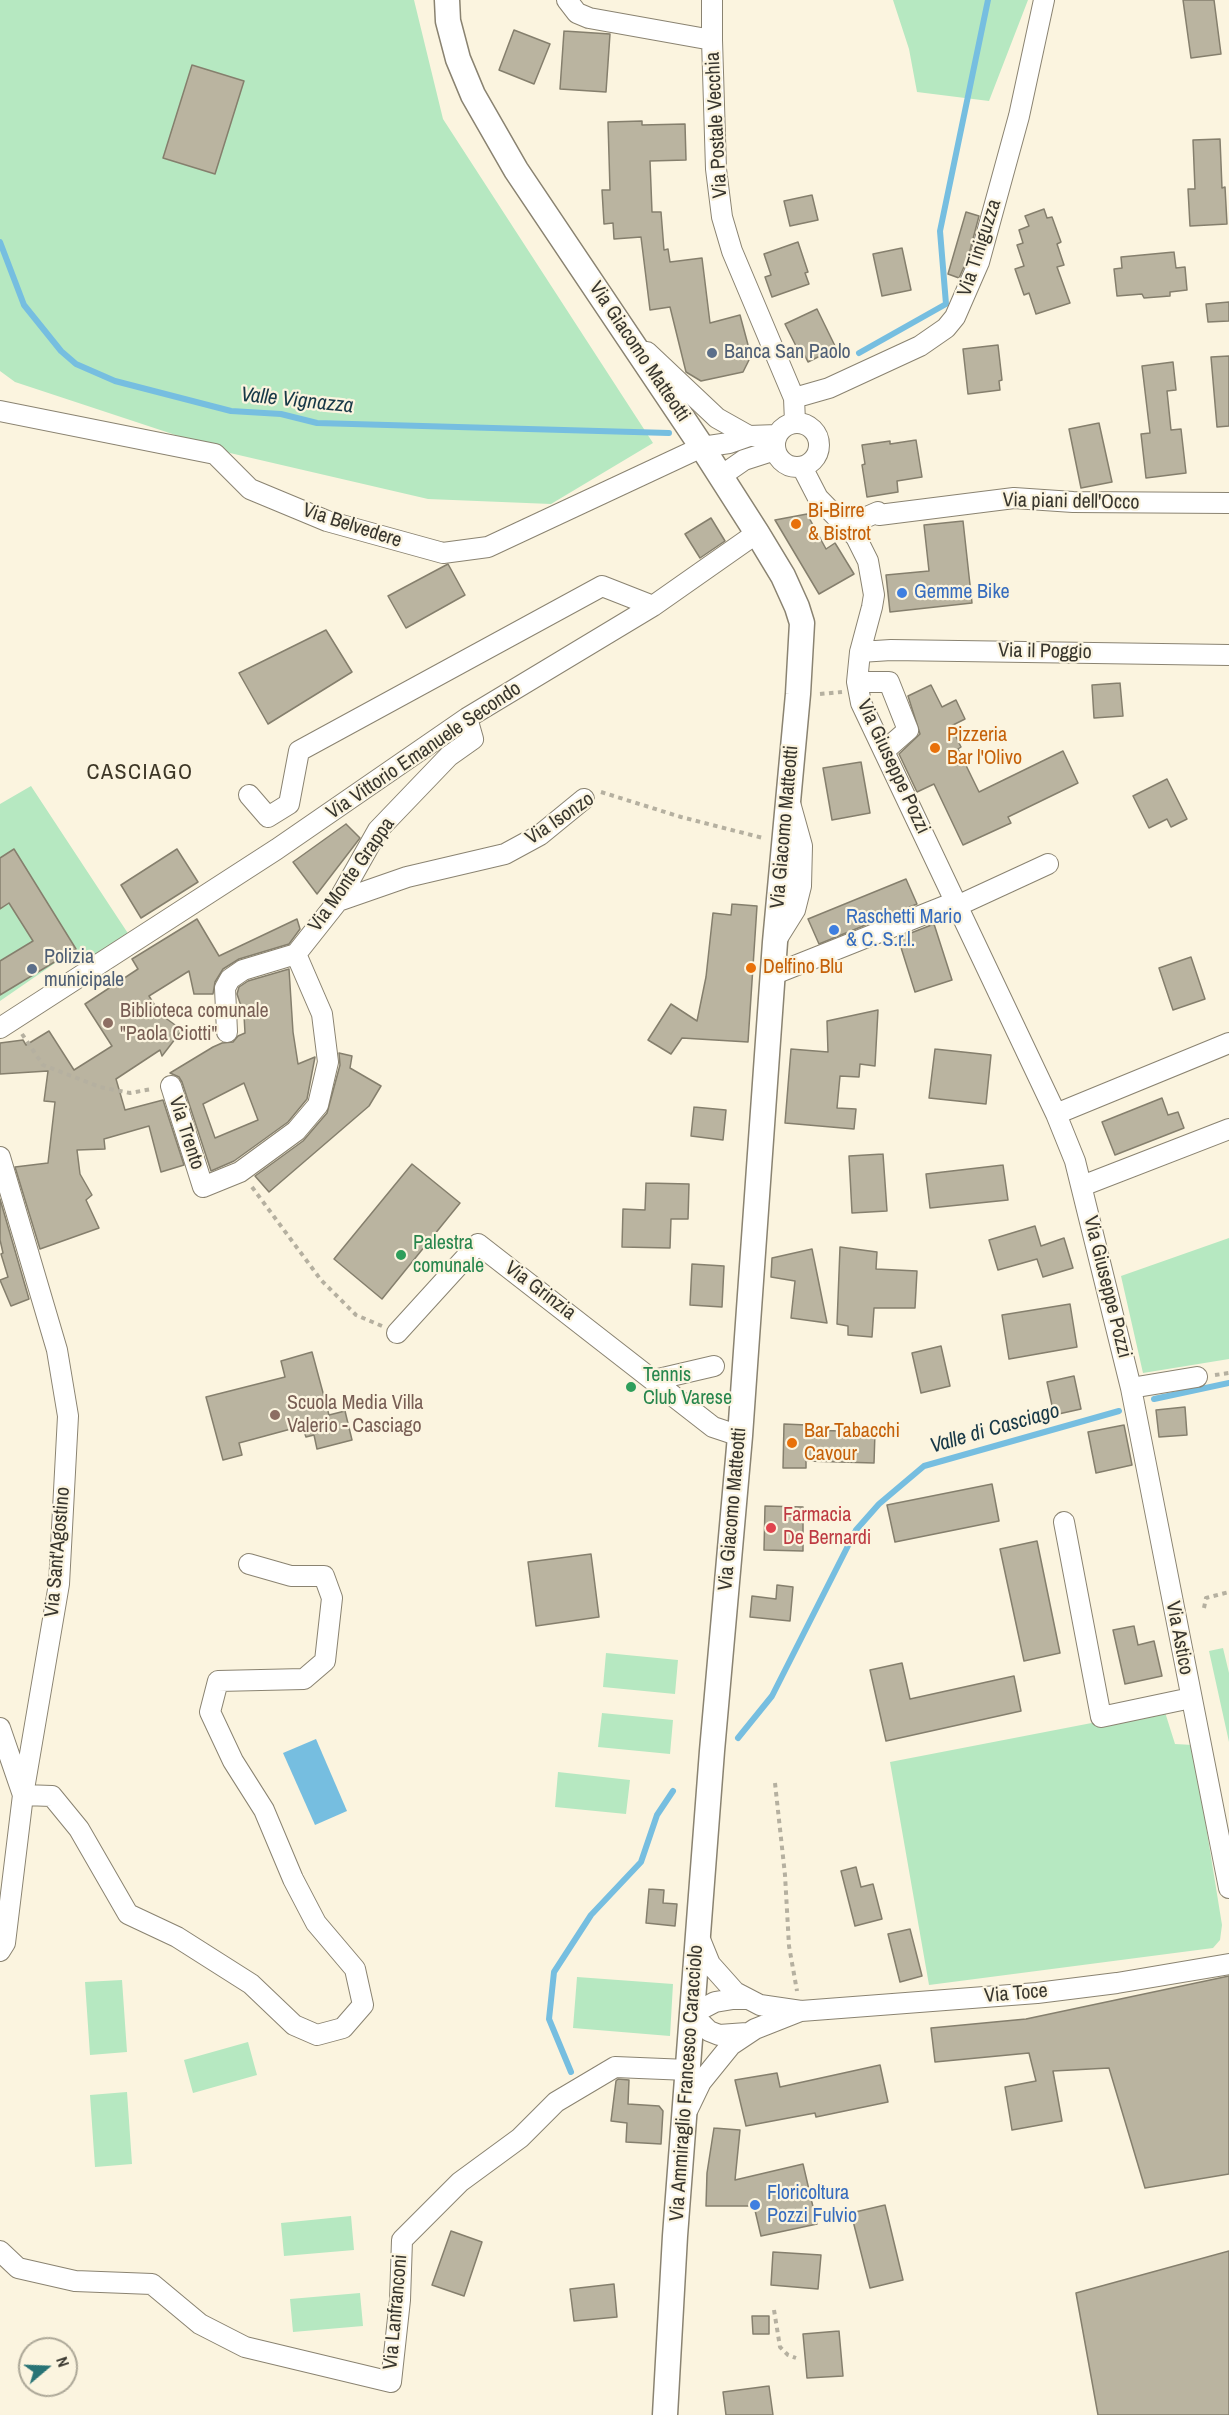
<!DOCTYPE html>
<html>
<head>
<meta charset="utf-8">
<style>
  body { margin:0 }
  #map { position:relative; width:1229px; height:2415px; overflow:hidden; background:#fbf4df; font-family:"Archivo Narrow",sans-serif }
  canvas { display:block }
  .north { position:absolute; left:18px; top:2337px; width:60px; height:60px; box-sizing:border-box; background:#fbf4df; border:2px solid #ada898; border-radius:50%; rotate:71deg; font-size:16px; font-weight:700; line-height:24px; text-align:center; color:#38362e }
  .north::after { content:''; display:block; margin:auto; width:21px; height:27px; background:#287375; clip-path:polygon(50% 0,100% 100%,50% 72%,0 100%) }
</style>
</head>
<body>
<div id="map">
<canvas width="1229" height="2415"></canvas>
<div class="north">N</div>
</div>
<script>
const c = document.querySelector('canvas').getContext('2d');
c.lineJoin = 'round';
function paint(path, color) {
  c.fillStyle = color;
  c.fill(path, 'evenodd');
}
function poly(rows) {
  const path = new Path2D();
  for (const r of rows) {
    if (r.length === 3) {
      path.moveTo(r[0] + r[2], r[1]);
      path.arc(r[0], r[1], r[2], 0, 2 * Math.PI);
      continue;
    }
    path.moveTo(r[0], r[1]);
    for (let i = 2; i < r.length; i += 2) path.lineTo(r[i], r[i + 1]);
  }
  return path;
}
function strokePath(path, color, width, dash) {
  c.strokeStyle = color;
  c.lineWidth = width;
  c.lineCap = dash ? 'butt' : 'round';
  c.setLineDash(dash || []);
  c.stroke(path);
}
function write(font, color, halo, rows, align = 'center') {
  c.font = font + ' "Archivo Narrow",sans-serif';
  c.lineWidth = 4.5;
  c.setLineDash([]);
  c.textBaseline = 'middle';
  c.strokeStyle = halo;
  c.fillStyle = color;
  for (const [text, x, y, turn = 0] of rows) {
    c.save();
    c.translate(x, y);
    c.rotate((+turn || 0) * Math.PI / 180);
    c.textAlign = isNaN(turn) ? turn : align;
    if (halo) c.strokeText(text, 0, 0);
    c.fillText(text, 0, 0);
    c.restore();
  }
}
paint(poly([
  [0,0,414,0,443,119,653,443,551,504,428,499,230,453,15,382,0,371],
  [893,0,1028,0,989,101,917,92,909,49],
  [31,786,133,941,93,967,74,950,0,1001,0,804],
  [1229,1238,1229,1359,1143,1373,1121,1276],
  [1223,1648,1229,1673,1229,1742,1209,1651],
  [606,1653,678,1660,675,1694,603,1687],
  [1164,1709,1175,1744,1193,1745,1222,1925,1220,1940,1213,1948,929,1985,890,1762],
  [602,1713,673,1720,670,1754,598,1747],
  [558,1772,630,1780,626,1814,555,1807],
  [577,1977,673,1984,670,2036,573,2028],
  [122,1980,127,2052,90,2055,85,1982],
  [248,2042,257,2075,193,2093,184,2060],
  [127,2092,132,2164,95,2167,90,2095],
  [351,2216,354,2250,284,2256,281,2223],
  [360,2293,363,2326,293,2332,290,2299]
]), '#b6e8c1');
paint(poly([
  [316,1739,347,1811,315,1825,283,1753]
]), '#76bee0');
strokePath(poly([
  [0,242,24,305,61,351,76,364,115,381,231,411,281,414,317,423,669,433],
  [859,353,946,304,940,231,988,0],
  [1154,1399,1229,1383],
  [738,1738,772,1696,856,1530,879,1504,924,1466,1119,1411],
  [571,2072,549,2019,554,1972,591,1915,641,1862,657,1815,673,1791]
]), '#76bee0', 6);
const building = poly([
  [1183,0,1214,0,1221,54,1191,58,1183,0],
  [514,30,550,44,534,84,499,70,514,30],
  [564,31,610,34,606,92,560,89,564,31],
  [192,65,244,81,215,174,163,158,192,65],
  [642,121,642,125,685,124,686,160,650,161,652,212,661,212,664,250,668,249,670,262,702,258,710,323,740,315,751,356,743,372,701,381,686,372,670,307,650,310,641,237,614,239,613,223,604,224,602,190,610,190,608,122,642,121],
  [1220,139,1222,188,1225,187,1227,224,1190,226,1188,189,1195,189,1193,140,1220,139],
  [812,195,818,220,790,226,784,201,812,195],
  [1044,209,1047,218,1052,217,1061,242,1057,244,1064,265,1057,267,1070,303,1036,314,1029,293,1024,295,1015,269,1024,266,1017,245,1023,243,1019,230,1029,226,1025,216,1044,209],
  [966,212,979,216,968,258,959,278,948,274,966,212],
  [798,242,808,272,805,273,809,284,772,297,765,277,771,275,764,254,798,242],
  [902,248,911,290,882,296,873,254,902,248],
  [1174,252,1176,268,1185,267,1187,290,1170,292,1170,296,1144,298,1142,294,1117,296,1114,269,1122,268,1121,257,1174,252],
  [1229,302,1229,321,1208,322,1206,304,1229,302],
  [817,309,836,348,808,362,800,346,797,348,785,324,817,309],
  [998,345,1002,380,999,381,1000,390,968,394,963,349,998,345],
  [1229,356,1229,426,1217,427,1211,357,1229,356],
  [1173,362,1176,390,1167,391,1171,430,1181,429,1186,473,1146,478,1141,434,1150,433,1142,366,1173,362],
  [1099,423,1112,482,1081,488,1069,429,1099,423],
  [916,440,922,477,897,481,898,492,867,497,862,465,865,464,862,445,890,441,890,444,916,440],
  [807,514,826,549,835,543,854,574,819,594,775,520,807,514],
  [711,518,725,541,700,558,685,534,711,518],
  [963,521,972,603,890,612,886,575,929,571,924,525,963,521],
  [448,564,465,595,406,628,388,596,448,564],
  [326,630,352,672,268,724,239,673,326,630],
  [1120,683,1123,716,1094,718,1092,685,1120,683],
  [931,685,942,707,956,700,965,719,951,726,961,747,958,749,979,792,1063,751,1078,783,1008,817,1011,823,963,845,934,784,917,792,899,754,920,734,908,696,931,685],
  [861,762,870,813,832,820,823,768,861,762],
  [1167,779,1187,819,1171,827,1167,819,1149,828,1133,796,1167,779],
  [346,824,360,838,317,894,293,862,346,824],
  [14,849,76,949,0,995,0,961,33,941,9,903,0,909,0,858,14,849],
  [177,849,198,882,141,918,121,885,177,849],
  [906,879,917,904,819,944,808,919,906,879],
  [732,904,757,906,748,1042,682,1038,671,1054,648,1040,671,1004,697,1021,706,977,713,913,731,915,732,904],
  [197,919,219,956,297,919,300,929,289,944,239,959,223,969,215,982,213,994,194,994,189,971,149,996,160,1014,182,1030,162,1056,160,1050,116,1079,125,1110,163,1100,184,1165,161,1172,149,1126,104,1139,105,1149,77,1150,80,1174,92,1195,86,1200,99,1228,40,1249,15,1167,48,1163,55,1102,44,1101,48,1071,0,1074,0,1043,23,1040,26,1045,49,1031,74,1070,112,1046,85,1004,138,969,132,959,197,919],
  [934,924,952,980,915,992,898,938,934,924],
  [1191,957,1205,999,1173,1010,1159,968,1191,957],
  [289,969,293,1032,298,1064,315,1057,307,1099,288,1122,234,1161,211,1171,182,1082,179,1077,170,1073,213,1047,222,1043,233,1042,238,1036,245,1033,244,1015,237,994,239,987,248,981,289,969],
  [244,1083,258,1120,215,1138,203,1104,244,1083],
  [878,1010,875,1066,860,1064,859,1077,840,1076,837,1108,856,1109,854,1129,785,1123,791,1049,828,1052,827,1021,878,1010],
  [935,1049,991,1055,986,1104,929,1098,935,1049],
  [339,1053,352,1056,350,1068,381,1086,369,1106,269,1192,255,1176,303,1141,327,1113,340,1065,339,1053],
  [1162,1098,1168,1115,1178,1112,1184,1128,1115,1155,1102,1122,1162,1098],
  [694,1107,726,1110,723,1140,691,1136,694,1107],
  [883,1154,887,1211,852,1213,849,1156,883,1154],
  [412,1164,460,1203,382,1299,334,1259,412,1164],
  [1003,1165,1008,1200,930,1208,926,1174,1003,1165],
  [646,1183,689,1184,688,1219,671,1219,670,1248,622,1247,623,1209,645,1210,646,1183],
  [0,1199,29,1299,11,1306,0,1280,8,1277,1,1254,3,1253,0,1240,0,1199],
  [1035,1226,1041,1246,1064,1238,1073,1268,1043,1277,1037,1259,998,1270,989,1240,1035,1226],
  [840,1247,877,1252,876,1269,917,1271,915,1308,874,1308,872,1337,848,1335,848,1326,837,1324,840,1247],
  [812,1249,827,1323,791,1318,795,1281,771,1277,772,1258,812,1249],
  [692,1264,724,1266,722,1307,690,1305,692,1264],
  [1070,1304,1077,1347,1009,1359,1002,1315,1070,1304],
  [941,1346,950,1386,921,1393,912,1353,941,1346],
  [312,1352,329,1415,345,1411,352,1440,317,1449,314,1435,306,1437,302,1426,239,1443,242,1455,223,1460,206,1397,285,1377,281,1361,312,1352],
  [1074,1376,1081,1409,1054,1415,1047,1382,1074,1376],
  [1185,1407,1187,1435,1159,1437,1156,1410,1185,1407],
  [784,1424,807,1425,807,1430,875,1432,874,1463,806,1461,806,1468,783,1468,784,1424],
  [1124,1425,1132,1465,1096,1473,1088,1432,1124,1425],
  [992,1484,999,1521,895,1542,887,1505,992,1484],
  [765,1506,803,1507,803,1551,764,1550,765,1506],
  [1037,1541,1060,1653,1024,1661,1000,1549,1037,1541],
  [591,1554,599,1617,536,1626,528,1562,591,1554],
  [777,1585,793,1587,790,1621,750,1617,752,1596,776,1599,777,1585],
  [1134,1626,1138,1645,1154,1641,1162,1676,1125,1684,1113,1630,1134,1626],
  [902,1663,910,1699,1014,1676,1021,1711,886,1741,870,1670,902,1663],
  [856,1867,861,1887,873,1884,882,1919,855,1926,841,1871,856,1867],
  [649,1889,664,1890,663,1903,677,1904,675,1926,646,1923,649,1889],
  [910,1929,922,1976,900,1982,888,1934,910,1929],
  [1229,1976,1229,2174,1145,2188,1109,2068,1053,2071,1062,2121,1012,2130,1005,2087,1036,2081,1029,2053,935,2062,931,2028,1026,2019,1229,1976],
  [880,2065,888,2102,816,2117,815,2113,746,2126,735,2080,777,2073,780,2087,880,2065],
  [618,2079,629,2080,628,2104,659,2106,663,2111,661,2144,626,2142,627,2123,611,2121,616,2081,618,2079],
  [714,2128,740,2130,735,2180,803,2164,817,2224,761,2236,754,2206,706,2206,707,2173,714,2128],
  [885,2205,903,2280,870,2288,851,2213,885,2205],
  [451,2231,482,2242,464,2296,432,2285,451,2231],
  [1229,2251,1229,2415,1098,2415,1076,2293,1229,2251],
  [773,2252,821,2255,818,2289,771,2285,773,2252],
  [614,2284,617,2317,574,2321,570,2289,614,2284],
  [752,2316,769,2316,769,2334,753,2334,752,2316],
  [839,2331,843,2376,807,2378,803,2334,839,2331],
  [769,2386,773,2415,726,2415,723,2392,769,2386]
]);
paint(building, '#bab4a0');
strokePath(building, '#857f6d', 1.5);
const minor = poly([
  [567,0,577,13,589,18,712,40,716,169,722,217,732,251,794,398,795,422],
  [712,0,712,40],
  [647,352,717,418,749,436],
  [794,398,829,388,920,346,946,328,955,317,979,262,1019,116,1044,0],
  [0,411,215,454,250,489,327,521,443,553,488,547,702,447,729,443,749,436,777,435],
  [797,445,22],
  [802,467,818,498,856,537,868,561,874,595,872,607,860,652,857,682,861,703,1056,1114,1075,1161,1131,1388,1229,1888],
  [721,476,744,460,775,450],
  [846,526,878,512,879,515,1014,498,1073,502,1229,503],
  [860,652,891,650,1229,655],
  [857,682,889,682,908,730,884,751],
  [249,795,268,817,289,804,299,751,602,586,653,606],
  [338,901,407,877,505,854,540,835,584,799],
  [957,906,1048,864],
  [775,942,795,910,801,886,802,846,790,803],
  [772,975,955,902],
  [0,1028,277,849,467,718,653,606,757,533],
  [227,1032,225,988,230,979,243,970,296,954],
  [171,1086,203,1187,240,1172,296,1131,318,1105,328,1062,322,1014,296,954,338,901,378,830,449,756,473,739,467,718],
  [1056,1114,1229,1043],
  [0,1157,57,1350,68,1416,59,1584,23,1795,5,1943,0,1951],
  [1082,1186,1229,1129],
  [397,1333,478,1244,713,1427,740,1436],
  [654,1380,714,1366],
  [1131,1388,1197,1377],
  [1064,1522,1101,1717,1191,1698],
  [0,1728,23,1795,52,1796,79,1829,128,1914,177,1937,251,1984,294,2025,317,2035,343,2028,363,2005,355,1969,316,1923,293,1879,264,1810,233,1761,210,1712,218,1681,304,1679,325,1661,332,1598,324,1576,291,1576,249,1564],
  [699,1937,710,1964,735,1992,760,2005,801,2011,1037,1993,1117,1983,1229,1964],
  [747,2033,719,2035,709,2031,692,2014,715,2002,733,1999,747,1999],
  [688,2109,701,2082,731,2045,755,2029,798,2012],
  [0,2251,18,2268,75,2281,152,2284,200,2324,245,2347,391,2382,400,2300,402,2240,460,2182,520,2138,556,2102,615,2067,688,2070]
]);
const major = poly([
  [447,0,448,21,458,59,473,95,516,170,702,447,757,533,783,576,797,607,802,623,798,694,775,942,740,1436,712,1751,675,2236,665,2415]
]);
strokePath(minor, '#8a8371', 22);
strokePath(major, '#8a8371', 27);
strokePath(poly([
  [820,694,842,692],
  [601,792,681,817,763,838],
  [22,1034,43,1065,100,1087,130,1093,152,1089],
  [252,1187,321,1280,356,1315,382,1326],
  [1215,1375,1229,1373],
  [1204,1608,1206,1598,1229,1592],
  [775,1783,785,1875,789,1946,797,1991],
  [774,2310,780,2347,788,2355,796,2358]
]), '#b5b0a0', 4, [4.5, 4.5]);
strokePath(minor, '#fff', 20);
strokePath(major, '#fff', 24);
for (const [x, y, r, color] of [
  [712,353,6,"#5c6f8a"],
  [796,524,6,"#e8710a"],
  [902,593,6,"#3f7fe0"],
  [935,748,6,"#e8710a"],
  [834,930,6,"#3f7fe0"],
  [751,968,6,"#e8710a"],
  [32,969,6,"#5c6f8a"],
  [108,1023,6,"#8d6e63"],
  [401,1255,6,"#2e9e5b"],
  [631,1387,6,"#2e9e5b"],
  [275,1415,6,"#8d6e63"],
  [792,1443,6,"#e8710a"],
  [771,1528,6,"#e0444e"],
  [755,2205,6,"#3f7fe0"]
]) {
  const dot = new Path2D();
  dot.arc(x, y, r, 0, 2 * Math.PI);
  c.fillStyle = color;
  c.fill(dot);
  strokePath(dot, '#fbf4df', 2);
}
write('20px', '#38362e', '#fbf4df', [
  ["Via Postale Vecchia",717,125,-93],
  ["Via Tiniguzza",980,248,-72],
  ["Via Giacomo Matteotti",639,352,56],
  ["Via piani dell'Occo",1071,502,1],
  ["Via Belvedere",352,526,18],
  ["Via il Poggio",1045,652,1],
  ["Via Vittorio Emanuele Secondo",424,751,-34],
  ["Via Giuseppe Pozzi",893,767,65],
  ["Via Isonzo",560,819,-34],
  ["Via Giacomo Matteotti",785,827,-85],
  ["Via Monte Grappa",352,875,-55],
  ["Via Trento",186,1133,72],
  ["Via Giuseppe Pozzi",1107,1287,76],
  ["Via Grinzia",540,1291,37],
  ["Via Giacomo Matteotti",733,1509,-85],
  ["Via Sant'Agostino",58,1552,-85],
  ["Via Astico",1179,1638,79],
  ["Via Toce",1016,1994,-5],
  ["Via Ammiraglio Francesco Caracciolo",687,2083,-86],
  ["Via Lanfranconi",396,2312,-85]
]);
write('20px', '#4e5e75', '#fbf4df', [
  ["Banca San Paolo",724,353],
  ["Polizia",44,958],
  ["municipale",44,981]
], 'left');
write('20px', '#c56008', '#fbf4df', [
  ["Bi-Birre",808,512],
  ["& Bistrot",808,535],
  ["Pizzeria",947,736],
  ["Bar l'Olivo",947,759],
  ["Delfino Blu",763,968],
  ["Bar Tabacchi",804,1432],
  ["Cavour",804,1455]
], 'left');
write('20px', '#366cbe', '#fbf4df', [
  ["Gemme Bike",914,593],
  ["Raschetti Mario",846,918],
  ["& C. S.r.l.",846,941],
  ["Floricoltura",767,2194],
  ["Pozzi Fulvio",767,2217]
], 'left');
write('20px', '#785e54', '#fbf4df', [
  ["Biblioteca comunale",120,1012],
  ["\"Paola Ciotti\"",120,1035],
  ["Scuola Media Villa",287,1404],
  ["Valerio - Casciago",287,1427]
], 'left');
write('20px', '#27864d', '#fbf4df', [
  ["Palestra",413,1244],
  ["comunale",413,1267],
  ["Tennis",643,1376],
  ["Club Varese",643,1399]
], 'left');
write('20px', '#be3a42', '#fbf4df', [
  ["Farmacia",783,1516],
  ["De Bernardi",783,1539]
], 'left');
write('italic 21px', '#173847', '#fbf4df', [
  ["Valle Vignazza",297,401,6],
  ["Valle di Casciago",995,1429,-16]
]);
c.letterSpacing = '1.5px';
write('22px', '#3c3626', '#fbf4df', [
  ["CASCIAGO",140,773]
]);
c.letterSpacing = '0px';
</script>
</body>
</html>
